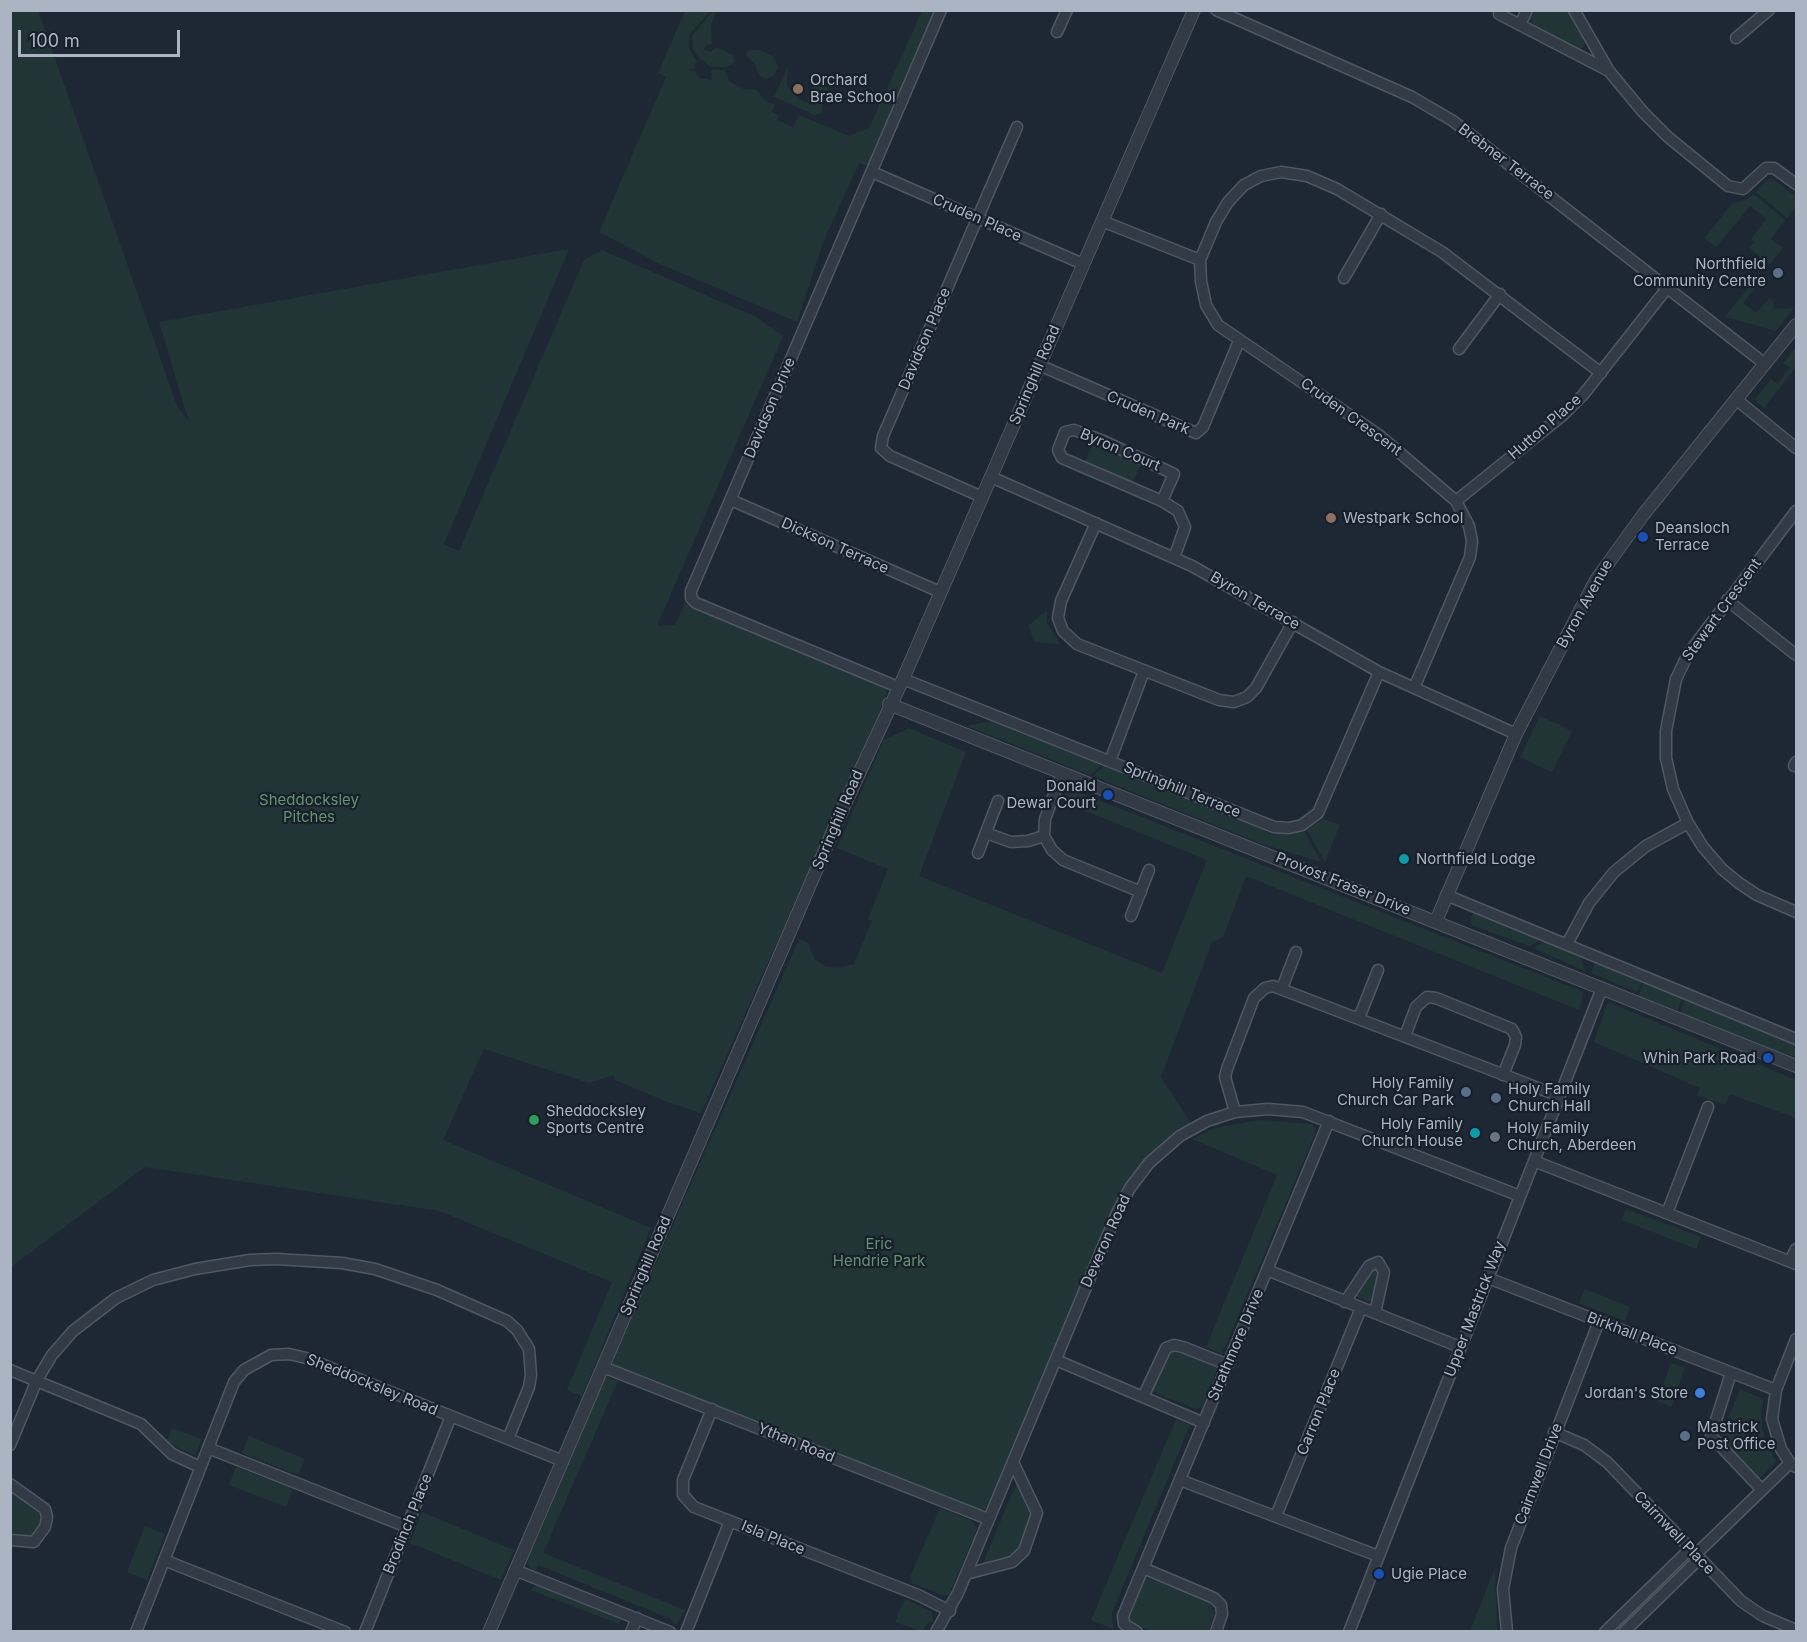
<!DOCTYPE html>
<html>
<head>
<meta charset="utf-8">
<style>
  body { margin:0 }
  #map { position:relative; width:1807px; height:1642px; overflow:hidden; background:#1e2835; font-family:Inter,sans-serif }
  canvas { display:block }
  .frame { position:absolute; inset:0; border:12px solid #abb4c3; pointer-events:none }
  .scale { position:absolute; left:18px; top:30px; width:162px; height:27px; box-sizing:border-box; border:3px solid #abb4c3; border-top:0; padding-left:8px; font-size:18px; line-height:21px; white-space:nowrap; color:#abb4c3; -webkit-text-stroke:4px #171f2a; paint-order:stroke }
</style>
</head>
<body>
<div id="map">
<canvas width="1807" height="1642"></canvas>
<div class="frame"></div>
<div class="scale">100 m</div>
</div>
<script>
const c = document.querySelector('canvas').getContext('2d');
c.lineJoin = 'round';
function paint(path, color) {
  c.fillStyle = color;
  c.fill(path, 'evenodd');
}
function poly(rows) {
  const path = new Path2D();
  for (const r of rows) {
    path.moveTo(r[0], r[1]);
    for (let i = 2; i < r.length; i += 2) path.lineTo(r[i], r[i + 1]);
  }
  return path;
}
function strokePath(path, color, width, dash) {
  c.strokeStyle = color;
  c.lineWidth = width;
  c.lineCap = dash ? 'butt' : 'round';
  c.setLineDash(dash || []);
  c.stroke(path);
}
function write(font, color, halo, rows, align = 'center') {
  c.font = font + ' Inter,sans-serif';
  c.lineWidth = 4.5;
  c.setLineDash([]);
  c.textBaseline = 'middle';
  c.strokeStyle = halo;
  c.fillStyle = color;
  for (const [text, x, y, turn = 0] of rows) {
    c.save();
    c.translate(x, y);
    c.rotate((+turn || 0) * Math.PI / 180);
    c.textAlign = isNaN(turn) ? turn : align;
    if (halo) c.strokeText(text, 0, 0);
    c.fillText(text, 0, 0);
    c.restore();
  }
}
paint(poly([
  [38,10,177,406,189,422,159,322,569,249,444,544,459,551,584,260,602,250,756,317,783,336,657,626,675,625,685,603,882,683,887,693,878,715,701,1113,670,1103,615,1080,614,1075,589,1083,484,1049,443,1140,651,1228,582,1396,567,1390,612,1282,440,1211,145,1167,11,1267,10,11],
  [685,11,710,11,689,35,689,48,697,62,694,64,696,69,687,69,696,72,699,78,712,80,711,70,725,70,729,82,744,89,756,90,767,102,775,105,772,112,778,115,777,120,793,127,799,115,849,136,869,128,922,11,935,11,868,166,859,163,824,240,797,322,660,264,599,232,666,77,658,73],
  [713,11,716,11,711,26,712,44,705,45,704,50,711,52,716,47,733,55,735,62,727,67,711,67,699,58,693,49,692,36],
  [1533,11,1569,11,1585,43,1584,47,1578,50,1535,28,1530,18],
  [749,50,760,50,774,57,778,67,774,76,766,79,760,76,754,63,746,55],
  [788,66,787,86,799,99,807,103,810,90,815,84,828,87,822,102,822,113,815,115,774,97],
  [1768,179,1773,179,1796,197,1796,205,1787,218,1756,192],
  [1754,194,1785,220,1771,239,1783,248,1770,264,1749,248,1754,242,1751,239,1766,219,1750,206,1716,247,1704,238,1733,203,1744,201],
  [1756,278,1760,282,1743,303,1756,313,1769,298,1773,301,1774,309,1794,308,1776,331,1725,317],
  [1796,347,1796,367,1764,408,1757,402,1756,398,1771,379,1777,384,1790,368,1783,363],
  [1100,442,1112,448,1111,452,1121,457,1123,453,1136,459,1141,464,1133,482,1125,483,1112,478,1113,474,1104,470,1102,473,1089,468,1085,461,1093,443],
  [1047,610,1047,622,1060,644,1035,642,1028,626],
  [1540,716,1572,731,1552,772,1520,757],
  [996,720,1104,763,1090,775,967,726],
  [909,728,966,752,919,876,1162,973,1207,860,1061,801,1068,788,1581,991,1583,994,1579,1010,1246,876,1223,937,1212,942,1161,1077,1191,1124,1145,1160,1126,1186,991,1504,986,1508,979,1510,611,1365,799,939,807,942,816,961,825,966,837,968,854,964,872,921,868,919,888,869,837,848,884,740],
  [1107,764,1272,831,1303,829,1321,862,1265,845,1093,776],
  [1323,819,1340,825,1325,862,1307,830],
  [1474,911,1542,939,1530,946,1473,926,1470,921],
  [1546,941,1580,955,1585,971,1533,948],
  [1596,960,1642,980,1637,992,1591,973],
  [1644,981,1683,996,1677,1012,1638,997],
  [1686,997,1796,1043,1796,1057,1759,1046,1680,1013],
  [1610,1003,1796,1080,1796,1118,1730,1094,1725,1105,1697,1095,1700,1088,1594,1042,1607,1004],
  [1260,1120,1312,1124,1316,1128,1315,1134,1222,1354,1206,1347,1277,1175,1192,1139,1214,1128],
  [1626,1209,1701,1237,1696,1249,1622,1220],
  [1381,1264,1377,1305,1350,1294,1369,1266],
  [1585,1289,1630,1307,1625,1321,1579,1303],
  [1176,1350,1184,1351,1216,1364,1218,1368,1202,1407,1196,1409,1153,1392,1152,1387,1165,1357],
  [1671,1363,1685,1368,1671,1407,1657,1401],
  [608,1377,618,1381,543,1553,685,1610,677,1624,674,1624,671,1619,538,1565,535,1573,527,1563,605,1379],
  [1740,1389,1763,1399,1761,1415,1763,1432,1776,1462,1759,1479,1720,1439],
  [1176,1419,1190,1425,1112,1613,1113,1629,1091,1620],
  [172,1428,202,1439,195,1455,176,1447,167,1440],
  [249,1436,305,1459,298,1475,242,1453],
  [236,1467,293,1489,286,1507,229,1485],
  [1018,1479,1033,1509,1019,1551,1015,1555,981,1568],
  [10,1489,40,1514,39,1527,30,1536,11,1535],
  [940,1508,972,1521,977,1529,949,1594,945,1596,912,1583,910,1577],
  [422,1512,514,1550,501,1580,410,1543],
  [145,1526,165,1534,147,1580,127,1572],
  [1495,1568,1497,1631,1470,1631],
  [1145,1577,1210,1602,1214,1613,1209,1632,1151,1631,1133,1624,1128,1620,1128,1614],
  [536,1584,621,1618,619,1624,531,1590],
  [905,1599,932,1612,933,1622,929,1622,922,1631,895,1622]
]), '#213537');
const minor = poly([
  [1216,10,1412,97,1453,121,1765,364],
  [1574,10,1609,71,1643,112,1668,137,1728,186,1743,189,1766,168,1774,168,1796,184],
  [1499,14,1609,71],
  [1520,25,1527,10],
  [1057,32,1067,10],
  [1736,38,1769,10],
  [872,172,1083,264],
  [1102,221,1200,260,1201,281,1206,305,1218,325,1379,435,1456,501,1469,526,1472,541,1470,557,1414,688],
  [1200,260,1216,222,1228,202,1244,185,1261,176,1281,172,1307,176,1337,189,1442,252,1601,373],
  [1344,278,1381,214],
  [1459,349,1500,294],
  [1039,365,1196,433,1203,427,1239,341],
  [1737,400,1796,448],
  [991,477,1192,566,1379,672,1516,734],
  [982,497,890,456,881,448,883,436,1017,127],
  [731,500,940,592],
  [1162,501,1174,474,1101,440,1074,430,1065,432,1058,450,1062,458,1162,501,1178,511,1185,527,1174,558],
  [1456,501,1563,415,1583,395,1668,287],
  [1796,511,1688,654,1676,679,1666,731,1666,758,1673,789,1688,823,1703,847,1722,869,1739,883,1757,895,1796,912],
  [1096,523,1061,601,1058,618,1063,631,1077,644,1219,700,1234,702,1247,697,1256,688,1293,622],
  [1727,600,1796,655],
  [903,679,1274,827,1289,828,1302,825,1318,813,1379,672],
  [898,687,696,603,691,598,691,591,941,10],
  [1110,761,1144,671],
  [1794,766,1796,762],
  [1062,773,1045,819,1044,836,1052,850,1063,860,1141,892],
  [986,833,1011,842,1028,841,1044,836],
  [978,853,998,801],
  [1446,895,1796,1039],
  [1131,916,1149,870],
  [1567,944,1589,903,1614,872,1646,846,1688,823],
  [1282,988,1296,952],
  [1359,1018,1378,970],
  [1405,1036,1416,1007,1427,997,1436,998,1512,1029,1516,1037,1515,1045,1503,1075],
  [1235,1112,1225,1077,1227,1069,1254,998,1265,988,1273,986,1559,1096],
  [1534,1161,1796,1264],
  [1667,1213,1708,1107],
  [1790,1261,1796,1249],
  [1267,1270,1460,1347],
  [1488,1278,1776,1390],
  [1345,1302,1369,1266,1378,1262,1384,1272,1375,1313],
  [1796,1339,1776,1390,1772,1419,1781,1449,1790,1463,1796,1467],
  [1056,1360,1204,1423],
  [603,1367,988,1519],
  [10,1370,141,1424,172,1454,200,1467],
  [1731,1373,1711,1436,1762,1490],
  [1143,1397,1166,1348,1174,1345,1183,1347,1228,1365],
  [712,1409,683,1480,683,1495,694,1507,918,1595,950,1611],
  [1554,1432,1584,1445,1607,1462,1741,1601,1763,1616,1796,1630],
  [10,1445,37,1380,52,1355,73,1331,116,1298,153,1280,195,1269,250,1260,276,1259,342,1263,375,1269,437,1290,507,1321,517,1330,529,1349,531,1375,529,1387,508,1439],
  [208,1448,407,1527],
  [1180,1480,1378,1556],
  [10,1484,45,1509,47,1517,45,1527,34,1542,10,1540],
  [1276,1516,1361,1308],
  [1695,1555,1790,1463],
  [164,1560,345,1632],
  [1143,1568,1329,1121],
  [515,1570,670,1632],
  [966,1574,1012,1562,1024,1551,1037,1513,1013,1462],
  [136,1632,234,1382,244,1370,271,1355,289,1354,306,1358,563,1461],
  [365,1632,451,1416],
  [631,1632,637,1618],
  [686,1632,730,1521],
  [936,1632,958,1593,1117,1213,1130,1188,1149,1163,1180,1136,1207,1121,1235,1112,1268,1109,1303,1112,1520,1196],
  [1137,1632,1124,1624,1123,1616,1143,1568,1214,1598,1221,1605,1222,1614,1216,1632],
  [1349,1632,1602,988],
  [1507,1632,1503,1589,1511,1548,1599,1321],
  [1605,1632,1690,1549],
  [1624,1632,1699,1559]
]);
const tertiary = poly([
  [889,704,1796,1066],
  [1436,921,1516,734,1596,580,1643,515,1796,325],
  [489,1632,843,808,903,679,1194,10]
]);
strokePath(minor, '#4f5764', 13);
strokePath(tertiary, '#4f5764', 14);
strokePath(minor, '#323a45', 10);
strokePath(tertiary, '#323a45', 12);
for (const [x, y, r, color] of [
  [798,89,6,"#8d6e63"],
  [1778,273,6,"#5c6f8a"],
  [1331,518,6,"#8d6e63"],
  [1643,537,6,"#1a4fb4"],
  [1108,795,6,"#1a4fb4"],
  [1404,859,6,"#0f9aa8"],
  [1768,1058,6,"#1a4fb4"],
  [1466,1092,6,"#5c6f8a"],
  [1496,1098,6,"#5c6f8a"],
  [534,1120,6,"#2e9e5b"],
  [1475,1133,6,"#0f9aa8"],
  [1495,1137,6,"#6b7280"],
  [1700,1393,6,"#3f7fe0"],
  [1685,1436,6,"#5c6f8a"],
  [1379,1574,6,"#1a4fb4"]
]) {
  const dot = new Path2D();
  dot.arc(x, y, r, 0, 2 * Math.PI);
  c.fillStyle = color;
  c.fill(dot);
  strokePath(dot, '#171f2a', 2);
}
write('15px', '#abb4c3', '#171f2a', [
  ["Orchard",810,80],
  ["Brae School",810,97],
  ["Northfield",1766,264,"right"],
  ["Community Centre",1766,281,"right"],
  ["Westpark School",1343,518],
  ["Deansloch",1655,528],
  ["Terrace",1655,545],
  ["Donald",1096,786,"right"],
  ["Dewar Court",1096,803,"right"],
  ["Northfield Lodge",1416,859],
  ["Whin Park Road",1756,1058,"right"],
  ["Holy Family",1454,1083,"right"],
  ["Church Car Park",1454,1100,"right"],
  ["Holy Family",1508,1089],
  ["Church Hall",1508,1106],
  ["Sheddocksley",546,1111],
  ["Sports Centre",546,1128],
  ["Holy Family",1463,1124,"right"],
  ["Church House",1463,1141,"right"],
  ["Holy Family",1507,1128],
  ["Church, Aberdeen",1507,1145],
  ["Jordan's Store",1688,1393,"right"],
  ["Mastrick",1697,1427],
  ["Post Office",1697,1444],
  ["Ugie Place",1391,1574]
], 'left');
write('15px', '#abb4c3', '#171f2a', [
  ["Brebner Terrace",1506,162,37],
  ["Cruden Place",977,218,24],
  ["Davidson Place",925,339,-67],
  ["Springhill Road",1035,375,-67],
  ["Davidson Drive",770,408,-67],
  ["Cruden Park",1148,413,23],
  ["Cruden Crescent",1351,417,36],
  ["Hutton Place",1545,427,-41],
  ["Byron Court",1120,450,23],
  ["Dickson Terrace",835,546,24],
  ["Byron Terrace",1255,601,30],
  ["Byron Avenue",1585,604,-61],
  ["Stewart Crescent",1722,610,-54],
  ["Springhill Terrace",1182,790,22],
  ["Springhill Road",838,820,-67],
  ["Provost Fraser Drive",1343,884,22],
  ["Deveron Road",1106,1241,-66],
  ["Springhill Road",646,1266,-67],
  ["Upper Mastrick Way",1475,1309,-69],
  ["Birkhall Place",1632,1334,21],
  ["Strathmore Drive",1236,1345,-67],
  ["Sheddocksley Road",372,1385,22],
  ["Carron Place",1319,1412,-68],
  ["Ythan Road",796,1443,22],
  ["Cairnwell Drive",1539,1474,-69],
  ["Brodinch Place",408,1524,-68],
  ["Cairnwell Place",1674,1533,46],
  ["Isla Place",773,1538,22]
]);
write('15px', '#64936e', '#171f2a', [
  ["Sheddocksley",309,800],
  ["Pitches",309,817],
  ["Eric",879,1244],
  ["Hendrie Park",879,1261]
]);
</script>
</body>
</html>
